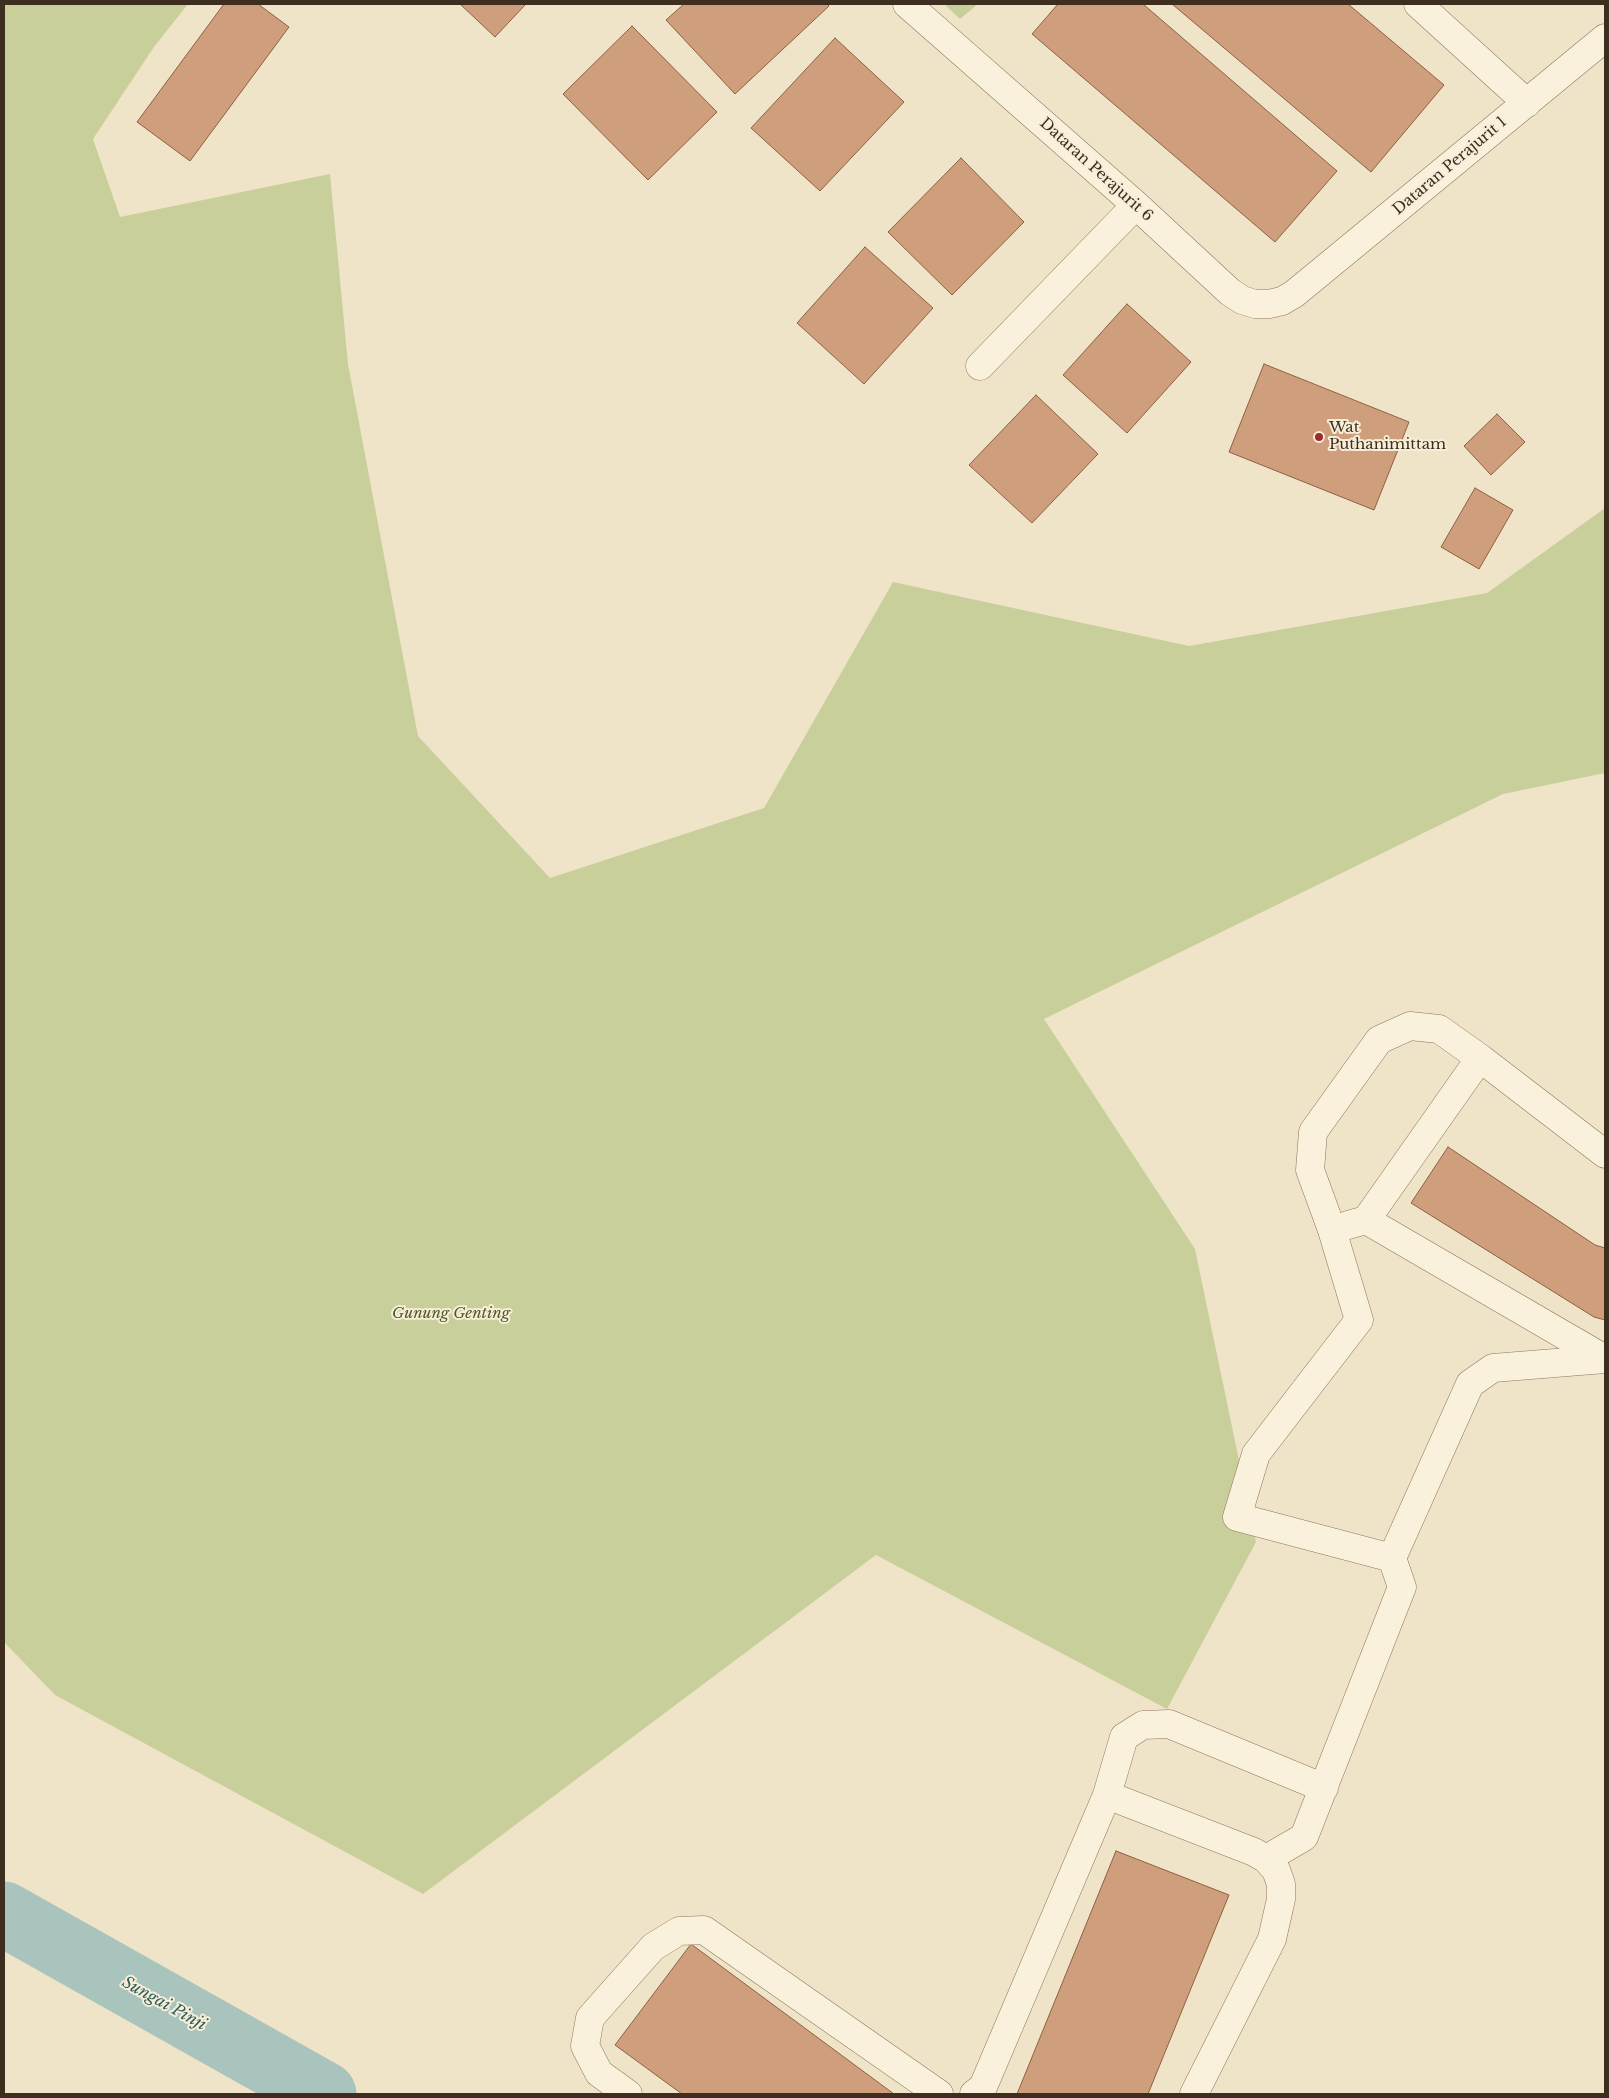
<!DOCTYPE html>
<html>
<head>
<meta charset="utf-8">
<style>
  body { margin:0 }
  #map { position:relative; width:1609px; height:2098px; overflow:hidden; background:#f0e4c8; font-family:"Libre Baskerville",serif }
  canvas { display:block }
  .frame { position:absolute; inset:0; border:5px solid #3d2e20; pointer-events:none }
</style>
</head>
<body>
<div id="map">
<canvas width="1609" height="2098"></canvas>
<div class="frame"></div>
</div>
<script>
const c = document.querySelector('canvas').getContext('2d');
c.lineJoin = 'round';
function paint(path, color) {
  c.fillStyle = color;
  c.fill(path, 'evenodd');
}
function poly(rows) {
  const path = new Path2D();
  for (const r of rows) {
    path.moveTo(r[0], r[1]);
    for (let i = 2; i < r.length; i += 2) path.lineTo(r[i], r[i + 1]);
  }
  return path;
}
function strokePath(path, color, width, dash) {
  c.strokeStyle = color;
  c.lineWidth = width;
  c.lineCap = dash ? 'butt' : 'round';
  c.setLineDash(dash || []);
  c.stroke(path);
}
function write(font, color, halo, rows, align = 'center') {
  c.font = font + ' "Libre Baskerville",serif';
  c.lineWidth = 4;
  c.setLineDash([]);
  c.textBaseline = 'middle';
  c.strokeStyle = halo;
  c.fillStyle = color;
  for (const [text, x, y, turn = 0] of rows) {
    c.save();
    c.translate(x, y);
    c.rotate((+turn || 0) * Math.PI / 180);
    c.textAlign = isNaN(turn) ? turn : align;
    if (halo) c.strokeText(text, 0, 0);
    c.fillText(text, 0, 0);
    c.restore();
  }
}
paint(poly([
  [4,4,188,4,154,47,93,139,120,217,330,174,348,364,418,736,550,878,764,808,893,582,1189,646,1487,593,1605,508,1605,773,1503,794,1044,1019,1195,1249,1256,1542,1167,1709,876,1555,423,1894,55,1695,4,1642],
  [944,4,978,4,960,19]
]), '#c9cf9b');
strokePath(poly([
  [4,1914,324,2094]
]), '#a9c4bc', 65);
const building = poly([
  [224,4,258,4,289,27,190,161,137,122,224,4],
  [460,4,526,4,495,37,460,4],
  [684,4,827,4,829,6,735,94,666,20,684,4],
  [1058,4,1143,4,1337,171,1275,242,1032,34,1058,4],
  [1172,4,1348,4,1444,85,1371,172,1172,4],
  [632,26,717,112,648,180,563,94,632,26],
  [835,38,904,102,820,191,751,128,835,38],
  [961,158,1024,222,952,295,888,232,961,158],
  [865,247,933,308,864,384,797,323,865,247],
  [1127,304,1191,362,1127,433,1063,375,1127,304],
  [1264,364,1409,422,1374,510,1229,452,1264,364],
  [1036,395,1098,454,1032,523,969,465,1036,395],
  [1497,414,1525,442,1491,475,1464,446,1497,414],
  [1475,488,1513,510,1479,569,1441,547,1475,488],
  [1448,1147,1595,1245,1605,1248,1605,1320,1594,1317,1411,1203,1448,1147],
  [1116,1851,1229,1895,1148,2094,1017,2094,1116,1851],
  [691,1944,894,2094,682,2094,615,2045,691,1944]
]);
paint(building, '#cf9f7d');
strokePath(building, '#8d5f41', 1);
const minor = poly([
  [907,4,1136,205,1230,292,1242,300,1255,304,1269,304,1282,301,1294,294,1605,38],
  [1418,4,1527,103],
  [980,366,1136,205],
  [1366,1220,1605,1359],
  [1348,1225,1366,1220,1480,1058],
  [1392,1558,1237,1517,1256,1454,1359,1320,1332,1230,1310,1170,1313,1132,1379,1040,1410,1026,1439,1029,1480,1058,1605,1154],
  [1107,1795,1254,1852,1266,1859,1276,1870,1281,1884,1281,1899,1272,1939,1194,2094],
  [1266,1859,1304,1837,1402,1587,1392,1558,1470,1384,1493,1368,1605,1359],
  [628,2094,599,2073,585,2046,590,2018,653,1947,679,1931,704,1930,939,2094],
  [974,2094,983,2087,1107,1795,1124,1737,1143,1725,1169,1724,1324,1788]
]);
strokePath(minor, '#8d765c', 29);
strokePath(minor, '#faf1dc', 28);
for (const [x, y, r, color] of [
  [1319,437,5,"#9e2a2b"]
]) {
  const dot = new Path2D();
  dot.arc(x, y, r, 0, 2 * Math.PI);
  c.fillStyle = color;
  c.fill(dot);
  strokePath(dot, '#f7eed8', 2);
}
write('15px', '#3d2e20', '#f7eed8', [
  ["Dataran Perajurit 1",1450,166,-40],
  ["Dataran Perajurit 6",1096,170,42]
]);
write('15px', '#3d2e20', '#f7eed8', [
  ["Wat",1329,428],
  ["Puthanimittam",1329,445]
], 'left');
write('italic 15px', '#4d5a26', '#f7eed8', [
  ["Gunung Genting",451,1314]
]);
write('italic 16px', '#2f5d5a', '#f7eed8', [
  ["Sungai Pinji",164,2004,29]
]);
</script>
</body>
</html>
